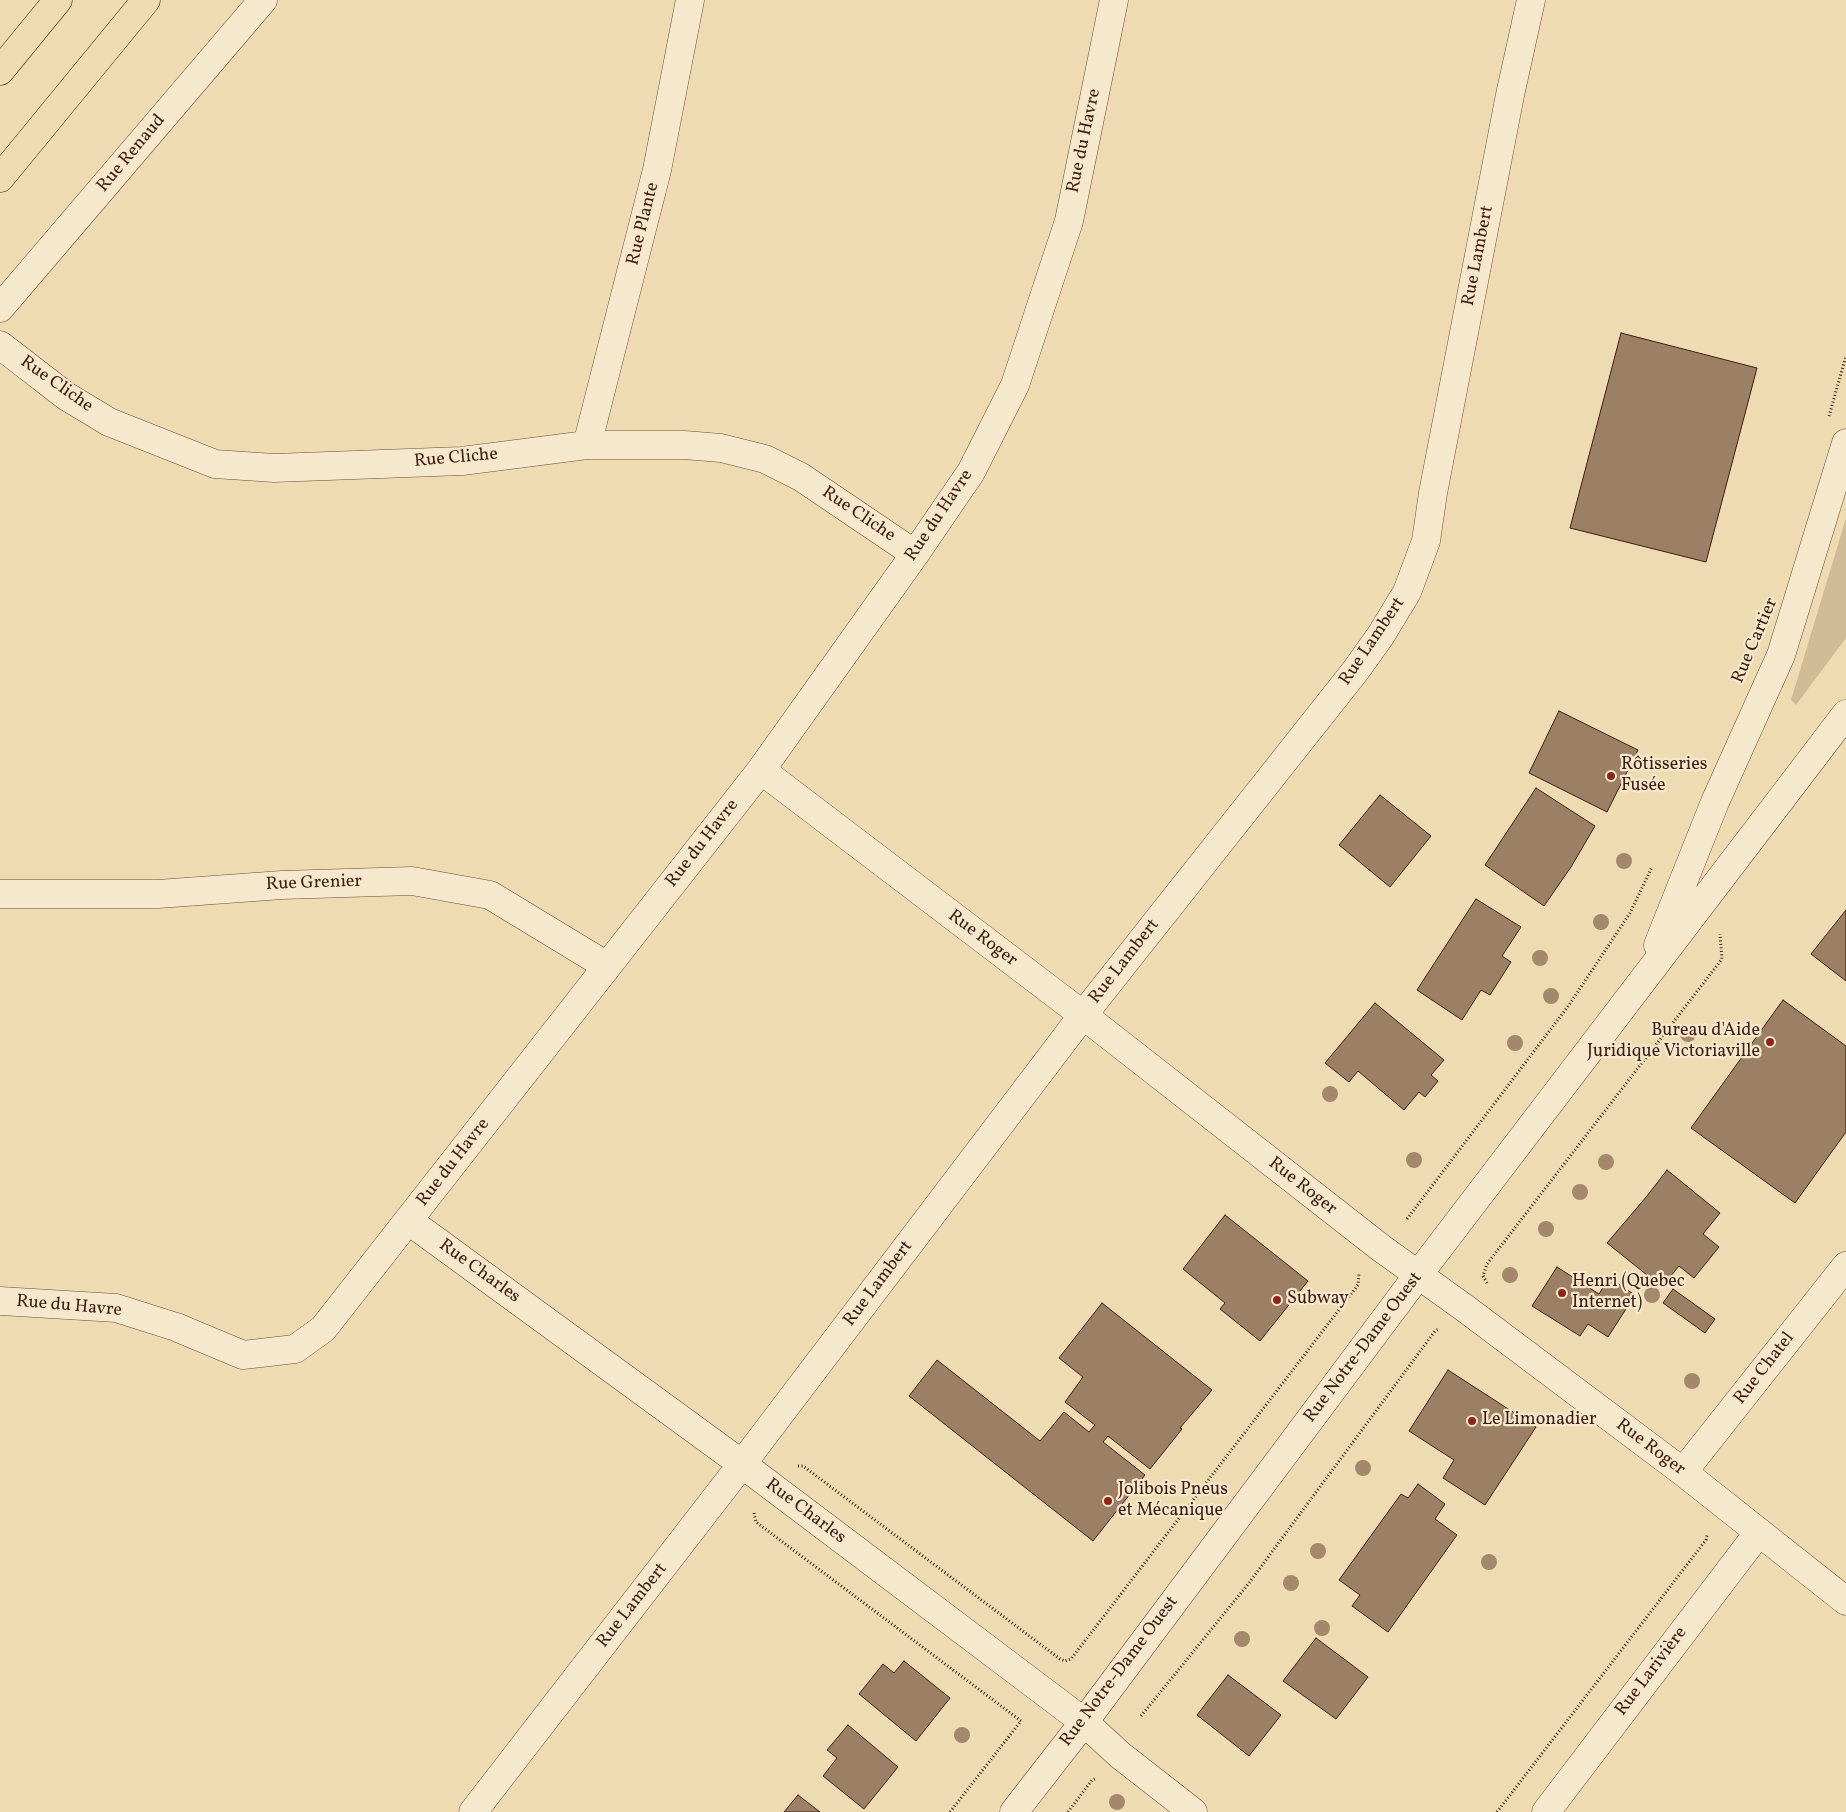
<!DOCTYPE html>
<html>
<head>
<meta charset="utf-8">
<style>
  body { margin:0 }
  canvas { display:block; background:#efdbb1 }
</style>
</head>
<body>
<canvas width="1846" height="1812"></canvas>
<script>
const c = document.querySelector('canvas').getContext('2d');
c.lineJoin = 'round';
function paint(path, color) {
  c.fillStyle = color;
  c.fill(path, 'evenodd');
}
function poly(rows) {
  const path = new Path2D();
  for (const r of rows) {
    path.moveTo(r[0], r[1]);
    for (let i = 2; i < r.length; i += 2) path.lineTo(r[i], r[i + 1]);
  }
  return path;
}
function strokePath(path, color, width, dash) {
  c.strokeStyle = color;
  c.lineWidth = width;
  c.lineCap = dash ? 'butt' : 'round';
  c.setLineDash(dash || []);
  c.stroke(path);
}
function write(font, color, halo, rows, align = 'center') {
  c.font = font + ' Vollkorn,serif';
  c.lineWidth = 4.5;
  c.setLineDash([]);
  c.textBaseline = 'middle';
  c.strokeStyle = halo;
  c.fillStyle = color;
  for (const [text, x, y, turn = 0] of rows) {
    c.save();
    c.translate(x, y);
    c.rotate((+turn || 0) * Math.PI / 180);
    c.textAlign = isNaN(turn) ? turn : align;
    if (halo) c.strokeText(text, 0, 0);
    c.fillText(text, 0, 0);
    c.restore();
  }
}
paint(poly([
  [1846,518,1846,638,1796,705,1791,700]
]), '#d1bb96');
const building = poly([
  [1621,333,1757,368,1706,562,1570,528,1621,333],
  [1559,711,1638,750,1607,812,1529,773,1559,711],
  [1536,788,1595,826,1571,867,1544,906,1485,865,1536,788],
  [1380,795,1431,836,1390,887,1339,845,1380,795],
  [1476,899,1521,927,1502,956,1511,962,1490,995,1481,990,1462,1020,1417,990,1476,899],
  [1846,910,1846,981,1811,954,1846,910],
  [1783,1000,1846,1046,1846,1132,1795,1203,1691,1128,1783,1000],
  [1375,1003,1444,1060,1431,1075,1438,1081,1425,1097,1419,1092,1404,1110,1358,1071,1349,1082,1325,1063,1375,1003],
  [1667,1170,1720,1213,1703,1234,1719,1247,1694,1278,1679,1266,1662,1287,1607,1243,1647,1196,1667,1170],
  [1225,1215,1308,1281,1260,1341,1220,1309,1225,1303,1183,1269,1225,1215],
  [1557,1267,1599,1294,1609,1278,1635,1295,1608,1337,1588,1324,1580,1336,1532,1306,1557,1267],
  [1673,1289,1715,1319,1705,1333,1663,1303,1673,1289],
  [1102,1303,1212,1390,1180,1428,1182,1429,1150,1469,1108,1436,1103,1442,1145,1475,1093,1541,909,1396,937,1360,1040,1441,1064,1412,1089,1432,1095,1425,1065,1402,1083,1377,1059,1358,1102,1303],
  [1448,1370,1536,1427,1485,1505,1443,1478,1454,1460,1409,1431,1448,1370],
  [1418,1484,1445,1504,1435,1519,1457,1535,1388,1632,1352,1606,1360,1595,1339,1580,1401,1494,1408,1498,1418,1484],
  [1316,1638,1368,1677,1336,1719,1283,1681,1316,1638],
  [904,1661,950,1698,916,1741,859,1694,883,1664,894,1673,904,1661],
  [1228,1675,1281,1715,1249,1756,1197,1715,1228,1675],
  [848,1725,898,1767,864,1809,823,1776,837,1758,827,1750,848,1725],
  [798,1795,820,1812,784,1812,798,1795]
]);
paint(building, '#9b8065');
strokePath(building, '#3f1e12', 1);
const minor = poly([
  [0,308,263,0],
  [0,345,66,396,109,422,215,464,274,468,462,461,587,445,684,445,721,448,765,459,801,477,915,554],
  [587,445,657,170,690,0],
  [761,770,1083,1015,1381,1248,1466,1309,1683,1472,1846,1601],
  [0,894,158,894,282,885,412,881,490,895,607,966],
  [1658,945,1715,802,1781,655,1846,443],
  [409,1221,742,1464,1043,1691,1084,1722,1120,1755,1193,1812],
  [0,1301,116,1308,176,1327,243,1355,295,1349,323,1329,761,770,915,554,971,472,1015,385,1069,221,1114,0],
  [1683,1472,1846,1266],
  [473,1812,742,1464,1083,1015,1356,670,1381,635,1407,592,1426,541,1433,493,1510,95,1531,0],
  [1014,1812,1084,1722,1418,1275,1846,714],
  [1546,1812,1759,1532]
]);
const major = poly([
  [0,71,58,0],
  [0,178,146,0]
]);
strokePath(minor, '#6b4d3a', 29);
strokePath(major, '#3f1e12', 29);
strokePath(poly([
  [1829,416,1846,356],
  [1407,1219,1569,1005,1630,913,1652,867],
  [1487,1283,1483,1276,1487,1264,1722,959,1720,934],
  [798,1466,803,1466,1060,1659,1065,1661,1071,1659,1358,1285,1359,1273],
  [754,1513,756,1522,1021,1721,950,1812],
  [1141,1716,1249,1583,1435,1331,1439,1329],
  [1068,1812,1092,1780,1097,1778],
  [1497,1812,1706,1540,1707,1535]
]), '#3f1e12', 3, [1, 2.5]);
strokePath(minor, '#f5e8cc', 28);
strokePath(major, '#efdbb1', 28);
c.fillStyle = '#a3886c';
for (const [x, y] of [
  [1624,861],
  [1601,922],
  [1540,958],
  [1551,996],
  [1688,1034],
  [1515,1043],
  [1330,1094],
  [1414,1160],
  [1606,1162],
  [1580,1192],
  [1546,1229],
  [1510,1275],
  [1652,1295],
  [1692,1381],
  [1363,1468],
  [1318,1551],
  [1489,1562],
  [1291,1583],
  [1322,1628],
  [1242,1639],
  [962,1735],
  [1117,1802]
]) {
  c.beginPath();
  c.arc(x, y, 8, 0, 2 * Math.PI);
  c.fill();
}
for (const [x, y, r, color] of [
  [1611,776,5,"#8f2418"],
  [1770,1042,5,"#8f2418"],
  [1562,1293,5,"#8f2418"],
  [1277,1300,5,"#8f2418"],
  [1472,1421,5,"#8f2418"],
  [1108,1501,5,"#8f2418"]
]) {
  const dot = new Path2D();
  dot.arc(x, y, r, 0, 2 * Math.PI);
  c.fillStyle = color;
  c.fill(dot);
  strokePath(dot, '#f5e8cc', 2);
}
write('18px', '#3f1e12', '#f5e8cc', [
  ["Rue du Havre",1085,141,-78],
  ["Rue Renaud",132,154,-50],
  ["Rue Plante",644,224,-76],
  ["Rue Lambert",1479,256,-79],
  ["Rue Cliche",56,385,35],
  ["Rue Cliche",456,459,-5],
  ["Rue Cliche",858,515,34],
  ["Rue du Havre",940,516,-56],
  ["Rue Cartier",1756,641,-67],
  ["Rue Lambert",1373,642,-56],
  ["Rue du Havre",703,844,-52],
  ["Rue Grenier",314,884,-2],
  ["Rue Roger",982,939,37],
  ["Rue Lambert",1125,962,-52],
  ["Rue du Havre",454,1163,-52],
  ["Rue Roger",1302,1187,38],
  ["Rue Charles",479,1272,36],
  ["Rue Lambert",879,1284,-53],
  ["Rue du Havre",69,1307,5],
  ["Rue Notre-Dame Ouest",1364,1348,-53],
  ["Rue Chatel",1765,1369,-52],
  ["Rue Roger",1650,1448,37],
  ["Rue Charles",805,1512,37],
  ["Rue Lambert",633,1606,-52],
  ["Rue Notre-Dame Ouest",1120,1672,-53],
  ["Rue Larivière",1652,1672,-53]
]);
write('18px', '#3f1e12', '#f5e8cc', [
  ["Rôtisseries",1621,766],
  ["Fusée",1621,787],
  ["Bureau d'Aide",1760,1032,"right"],
  ["Juridique Victoriaville",1760,1053,"right"],
  ["Henri (Quebec",1572,1283],
  ["Internet)",1572,1304],
  ["Subway",1287,1300],
  ["Le Limonadier",1482,1421],
  ["Jolibois Pneus",1118,1491],
  ["et Mécanique",1118,1512]
], 'left');
</script>
</body>
</html>
